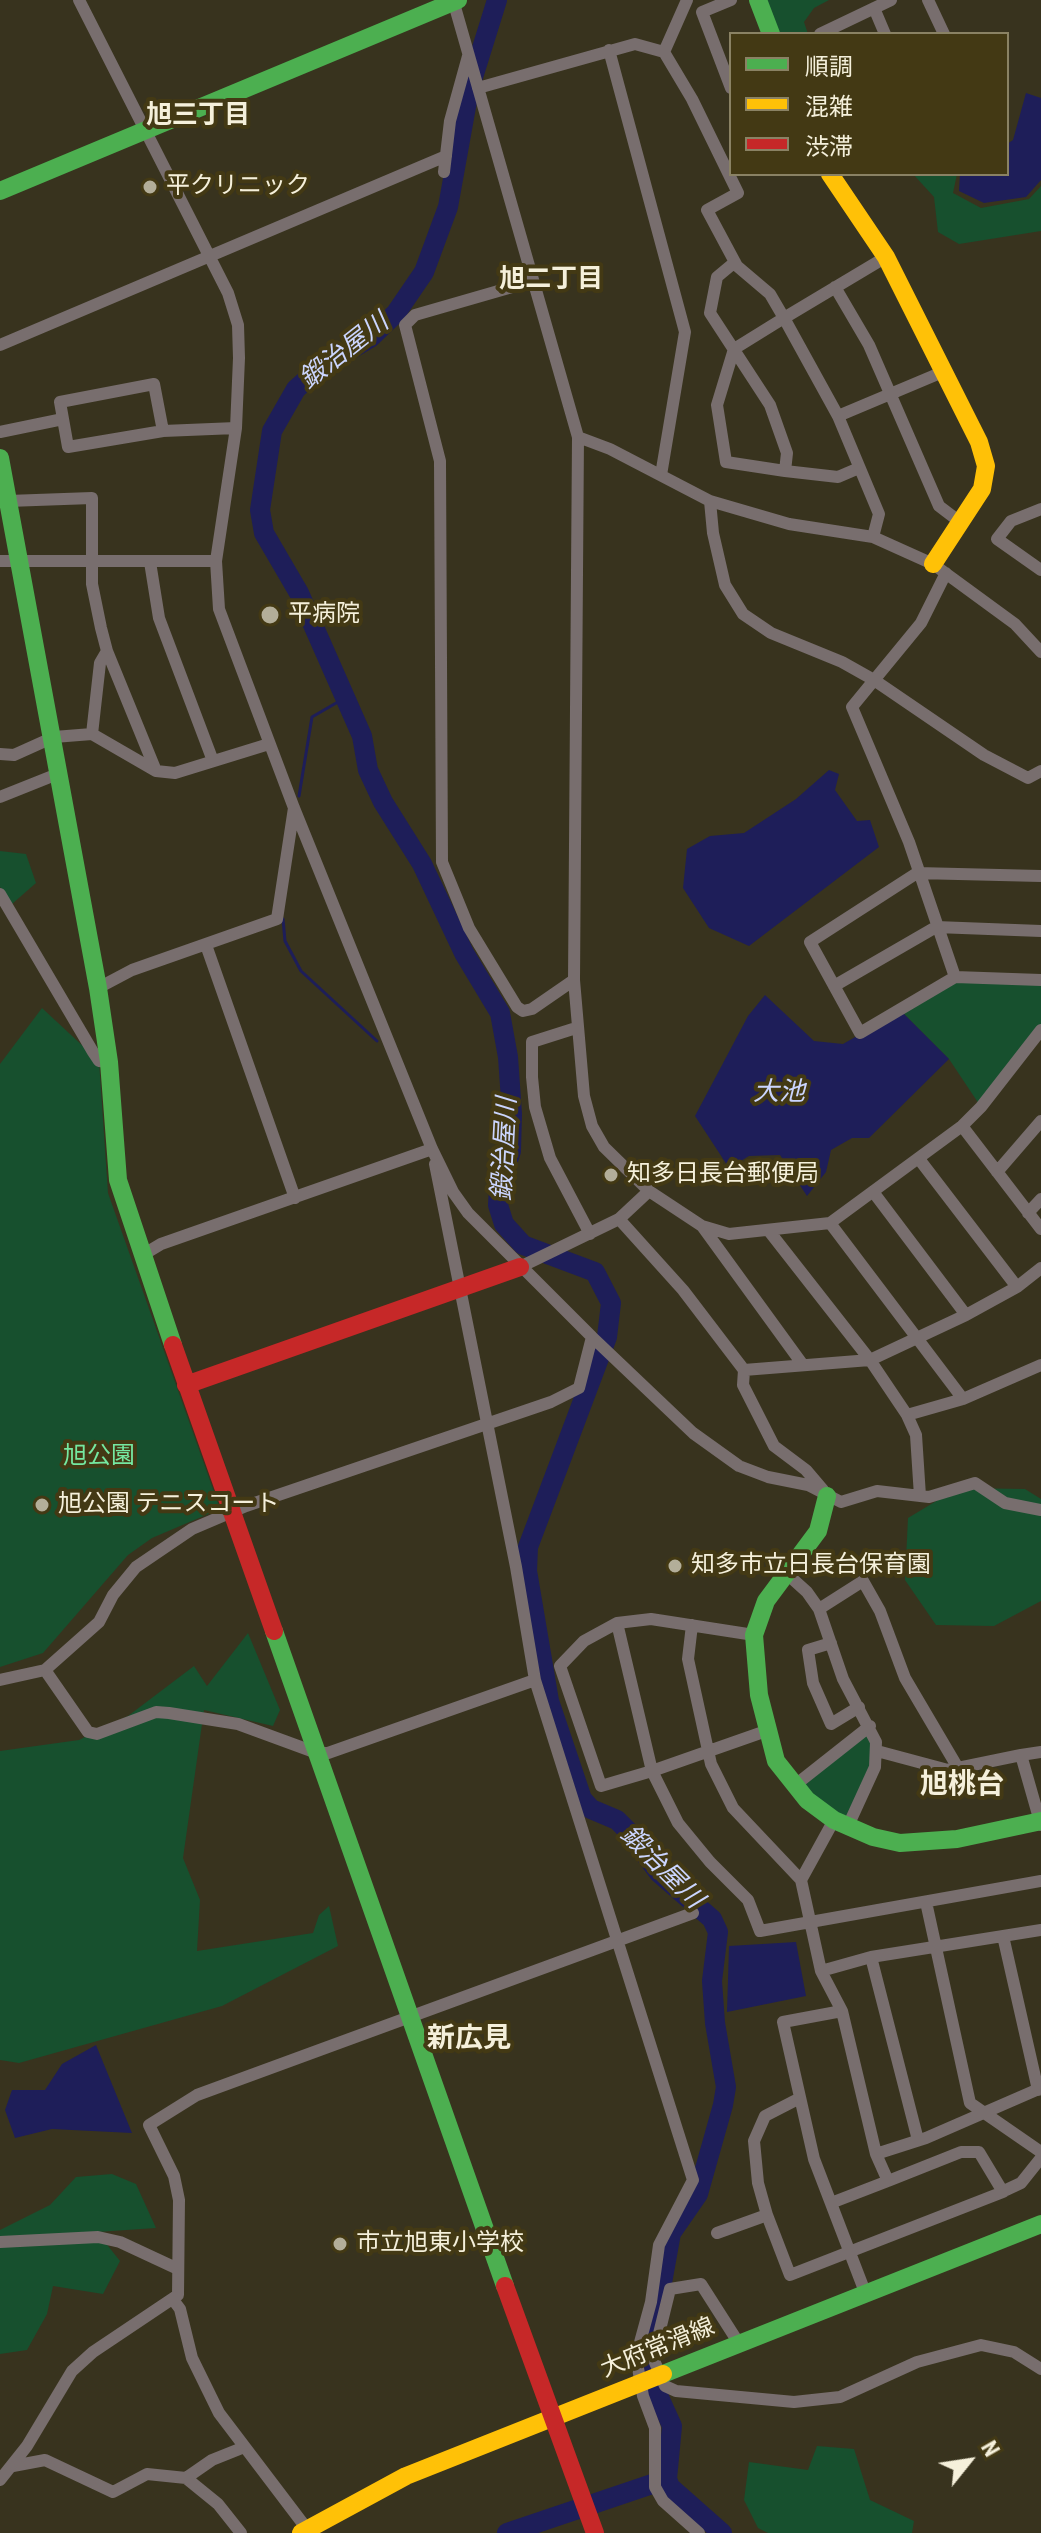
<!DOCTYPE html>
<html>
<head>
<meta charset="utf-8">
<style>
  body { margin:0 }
  #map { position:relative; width:1041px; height:2533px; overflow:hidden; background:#38331e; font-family:"Roboto Condensed","Noto Sans JP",sans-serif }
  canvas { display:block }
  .legend { position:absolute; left:729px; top:32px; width:280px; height:144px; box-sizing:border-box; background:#433914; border:2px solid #8a8264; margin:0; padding:10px 14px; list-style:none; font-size:24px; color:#f5f0db }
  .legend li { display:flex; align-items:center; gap:16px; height:40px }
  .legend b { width:40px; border:2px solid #8a8264 }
  .north { position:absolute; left:929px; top:2421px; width:80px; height:80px; -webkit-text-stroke:6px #433914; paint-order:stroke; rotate:60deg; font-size:22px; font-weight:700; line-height:32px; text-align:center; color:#f5f0db }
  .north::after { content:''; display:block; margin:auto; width:28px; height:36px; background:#f5f0db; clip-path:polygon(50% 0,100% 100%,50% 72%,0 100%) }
</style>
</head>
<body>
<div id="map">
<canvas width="1041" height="2533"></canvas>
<ul class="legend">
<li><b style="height:10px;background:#4caf50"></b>順調</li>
<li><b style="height:10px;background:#ffc107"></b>混雑</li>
<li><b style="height:10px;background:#c62828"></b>渋滞</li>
</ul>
<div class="north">N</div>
</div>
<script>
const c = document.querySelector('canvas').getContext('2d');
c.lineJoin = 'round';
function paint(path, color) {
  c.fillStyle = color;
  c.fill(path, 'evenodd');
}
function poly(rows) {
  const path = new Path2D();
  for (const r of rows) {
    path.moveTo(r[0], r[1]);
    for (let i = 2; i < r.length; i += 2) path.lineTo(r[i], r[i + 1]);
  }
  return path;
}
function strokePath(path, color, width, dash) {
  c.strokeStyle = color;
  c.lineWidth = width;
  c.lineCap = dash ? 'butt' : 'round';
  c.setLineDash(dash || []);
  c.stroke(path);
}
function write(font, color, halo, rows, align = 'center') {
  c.font = font + ' "Roboto Condensed","Noto Sans JP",sans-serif';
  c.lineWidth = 8;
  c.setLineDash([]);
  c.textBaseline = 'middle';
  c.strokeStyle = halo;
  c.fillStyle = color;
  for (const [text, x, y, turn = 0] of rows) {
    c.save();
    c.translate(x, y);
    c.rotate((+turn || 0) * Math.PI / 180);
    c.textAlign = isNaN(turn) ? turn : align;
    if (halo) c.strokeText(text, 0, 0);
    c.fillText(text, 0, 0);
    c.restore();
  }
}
paint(poly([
  [767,0,829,0,814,8,804,22,808,34,779,34],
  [913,174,957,174,953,193,981,208,1029,199,1041,186,1041,231,959,244,938,232,934,197],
  [0,851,26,854,36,883,12,904,0,887],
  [955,977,1041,980,1041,1030,981,1107,949,1059,901,1011],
  [42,1008,99,1061,108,1193,220,1509,152,1538,128,1555,43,1653,0,1667,0,1064],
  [958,1488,1025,1489,1041,1499,1041,1601,994,1626,936,1625,905,1580,908,1518],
  [248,1633,280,1710,273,1726,204,1710,183,1858,200,1900,197,1951,313,1933,319,1915,329,1906,338,1946,222,2006,19,2063,0,2060,0,1751,79,1740,128,1716,194,1666,207,1686],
  [870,1726,877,1751,854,1814,842,1816,794,1786],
  [112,2174,136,2184,156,2228,97,2232,120,2261,103,2294,53,2286,47,2314,27,2350,0,2354,0,2230,50,2205,76,2177],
  [817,2446,854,2449,870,2500,914,2521,912,2533,768,2533,758,2528,744,2500,749,2462,808,2470]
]), '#17502e');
paint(poly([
  [1026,93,1041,98,1041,180,1026,197,984,203,959,191,960,174,1007,174,1007,144,1013,140],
  [829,770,839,774,835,790,857,821,870,820,879,847,749,946,709,928,683,888,687,849,710,836,744,833,796,799],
  [765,995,814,1041,843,1044,901,1011,949,1059,869,1138,852,1138,831,1150,826,1172,807,1196,780,1155,749,1156,729,1168,695,1116,748,1016],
  [796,1942,806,1996,727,2012,729,1946],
  [96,2045,132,2133,52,2129,15,2138,5,2110,12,2090,45,2090,62,2064]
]), '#1e1e59');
strokePath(poly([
  [299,796,312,717,343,699],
  [283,919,285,941,301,971,377,1041]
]), '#1e1e59', 3);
strokePath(poly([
  [497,0,469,90,448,207,424,272,396,313,370,338,320,368,296,389,272,431,260,510,264,533,299,593,362,736,368,770,383,802,422,864,464,953,500,1013,508,1057,512,1114,511,1151,499,1187,498,1205,504,1224,523,1245,595,1272,611,1303,607,1337,528,1547,527,1571,549,1701,582,1799,591,1809,617,1820,627,1830,659,1873,712,1919,718,1932,712,1981,715,2023,726,2087,723,2105,698,2194,671,2233,660,2294,645,2352,653,2384,672,2426,667,2479,670,2487,722,2533],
  [507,2533,667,2479]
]), '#1e1e59', 20);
strokePath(poly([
  [79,0,228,293,238,325,239,358,236,428,216,561,219,609,294,808,432,1149,453,1192,468,1213,592,1337,693,1433,739,1466,768,1477,808,1485,841,1502,877,1491,929,1497,975,1483,1005,1503,1041,1510],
  [453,0,578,437,574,980,584,1096,592,1126,604,1147,649,1191,702,1226,729,1234,830,1223,962,1126,981,1107,1041,1030],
  [731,0,702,12,731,88],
  [928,0,944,34],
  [874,8,885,34],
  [820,34,891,0],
  [609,50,685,332,661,475],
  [664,52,687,0],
  [478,88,635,44,664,52,692,99,738,193,707,210,737,266,770,294,784,318,886,257],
  [444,172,450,121,468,56],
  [735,262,717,277,710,313,770,405,787,453,785,471,838,477,859,468],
  [533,281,415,315,405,325,440,461,442,862,469,928,517,1007,523,1011,532,1009,574,980],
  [835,287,869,345,939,506,960,522],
  [0,345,446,156],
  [163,431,154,384,60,402,68,447,163,431,236,428],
  [0,432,63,419],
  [578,437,610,449,710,501,789,524,873,537,933,564,1015,624,1041,652],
  [785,471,726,462,717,405,734,349,784,318,838,416],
  [8,501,92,498,92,584,101,628,107,651,156,771],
  [710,501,713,533,725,585,743,614,771,633,842,662,874,680,984,755,1028,778,1041,771],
  [1041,509,1011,521,997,539,1041,570],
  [873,537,879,514,838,416,945,371],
  [0,561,216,561],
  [150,562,159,618,213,761],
  [946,573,921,623,852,707,909,842,955,977],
  [92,734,100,663,107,651],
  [0,754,14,755,54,737,92,734,156,771,175,773,269,744],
  [0,797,60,773],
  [1041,876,917,873,810,942,860,1033,955,977,1041,980],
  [0,894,93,1052,99,1061,109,1062],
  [206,945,295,1198],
  [834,986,936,927,1041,931],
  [98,988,132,970,277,919,294,808],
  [576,1028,532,1042,532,1077,535,1107,550,1158,590,1234],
  [962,1126,1041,1229],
  [919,1159,1017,1287],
  [435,1164,516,1567,535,1680,693,2180,659,2245,651,2302,636,2357,643,2396,655,2428,655,2487,663,2501,699,2533],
  [997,1172,1041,1121],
  [874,1193,966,1315],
  [1028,1213,1041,1199],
  [619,1219,683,1290,744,1370,870,1360,966,1315,1017,1287,1041,1268],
  [830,1223,963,1399],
  [702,1226,803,1365],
  [769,1231,870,1360,907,1415,916,1435,920,1496],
  [141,1256,161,1244,432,1149],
  [520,1267,619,1219,649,1191],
  [744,1370,743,1385,774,1446,806,1470,823,1490],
  [907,1415,963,1399,1041,1365],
  [786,1573,807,1592,819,1609,843,1679,876,1742,875,1767,848,1826],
  [819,1609,863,1581,880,1611,905,1678,958,1768],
  [617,1623,652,1771,601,1786,560,1666,584,1641,617,1623,651,1619,754,1635],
  [692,1625,688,1659,711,1764,733,1808,801,1880,821,1971,842,2011,876,2154,926,2138,1041,2088],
  [831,1643,808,1650,813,1683,831,1724,859,1707],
  [45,1670,88,1732,97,1734,156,1712,169,1713,238,1724,317,1753,328,1753,535,1680],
  [0,1680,45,1670,99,1622,113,1595,136,1567,192,1529,246,1506,551,1402,579,1388,592,1337],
  [766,1731,652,1771,678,1823,710,1862,748,1900,760,1931,1041,1881],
  [877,1751,948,1770,1021,1755],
  [1041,1752,1021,1755,1041,1825],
  [794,1786,870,1726],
  [801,1880,834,1820],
  [926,1902,970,2103,1041,2152],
  [1003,1936,1038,2090],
  [871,1957,918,2140],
  [821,1971,871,1957,1041,1930],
  [842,2011,783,2022,814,2159,865,2292],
  [1006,2190,1021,2183,1041,2158],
  [831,2203,888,2181],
  [767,2215,790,2275,1003,2192,979,2152,961,2152,888,2181,876,2154],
  [717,2233,767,2215,758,2183,754,2141,765,2116,800,2098],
  [0,2242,98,2237,120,2242,178,2269],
  [174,2301,180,2309,192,2358,219,2413,307,2529],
  [738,2342,701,2284,670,2289,653,2358,665,2386,676,2391,794,2402,840,2397,917,2362,981,2345,1014,2352,1041,2369],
  [13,2466,45,2460,113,2492,147,2474,186,2478,212,2460,242,2448],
  [186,2478,218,2504,241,2533],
  [0,2480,27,2446,72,2371,93,2352,178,2295,179,2200,174,2176,149,2125,197,2095,693,1913]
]), '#786e6e', 12);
strokePath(poly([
  [758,0,771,34],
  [0,191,458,0],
  [0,458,98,988,109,1062,118,1180,173,1345],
  [827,1496,818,1531,766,1601,754,1635,759,1695,776,1761,807,1800,834,1820,873,1837,900,1843,957,1839,1041,1821],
  [274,1631,505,2286],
  [663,2374,1041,2224]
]), '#4caf50', 18);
strokePath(poly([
  [830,174,886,257,979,442,986,466,982,489,933,564],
  [301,2533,406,2476,663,2374]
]), '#ffc107', 18);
strokePath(poly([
  [173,1345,274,1631],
  [186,1385,520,1267],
  [505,2286,595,2533]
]), '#c62828', 18);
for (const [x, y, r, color] of [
  [150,187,8,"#b3ae99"],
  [270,615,10,"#b3ae99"],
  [611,1175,8,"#b3ae99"],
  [42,1505,8,"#b3ae99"],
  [675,1566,8,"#b3ae99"],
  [340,2244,8,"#b3ae99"]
]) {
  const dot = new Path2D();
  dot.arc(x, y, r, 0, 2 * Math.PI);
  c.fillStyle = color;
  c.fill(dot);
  strokePath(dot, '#433914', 3);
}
write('24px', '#f5f0db', '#433914', [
  ["平クリニック",166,187],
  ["平病院",288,615],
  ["知多日長台郵便局",627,1175],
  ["旭公園 テニスコート",58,1505],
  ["知多市立日長台保育園",691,1566],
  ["市立旭東小学校",356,2244]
], 'left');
write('24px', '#75e8a1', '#433914', [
  ["旭公園",99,1457]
]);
write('24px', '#f5f0db', '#433914', [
  ["大府常滑線",658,2349,-22]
]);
write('bold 26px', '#f5f0db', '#433914', [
  ["旭三丁目",198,116],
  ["旭二丁目",551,280]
]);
write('italic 26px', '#cbd5fe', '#433914', [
  ["鍛治屋川",345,352,-38],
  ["大池",779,1093],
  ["鍛治屋川",506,1149,-87],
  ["鍛治屋川",661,1868,45]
]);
write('bold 28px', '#f5f0db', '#433914', [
  ["旭桃台",962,1786],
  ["新広見",469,2040]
]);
</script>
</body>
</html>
